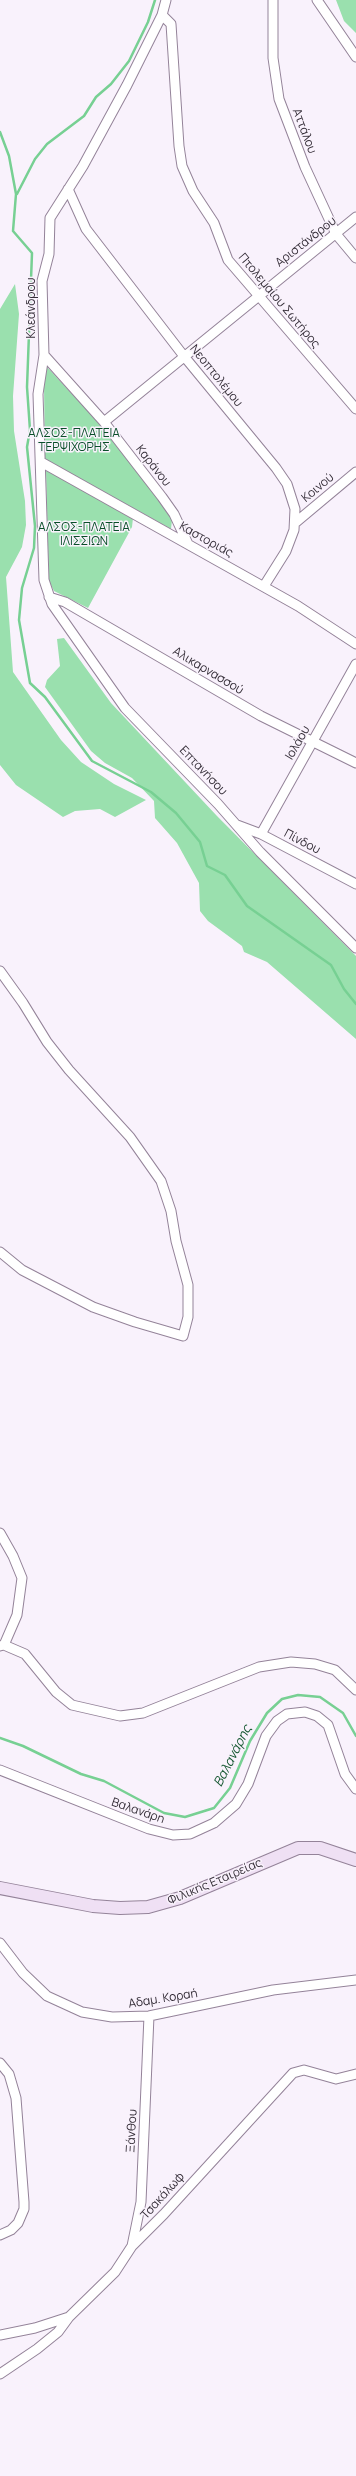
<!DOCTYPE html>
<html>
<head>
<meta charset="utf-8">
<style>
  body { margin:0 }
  canvas { display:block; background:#f9f2fc }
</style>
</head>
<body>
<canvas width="356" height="2476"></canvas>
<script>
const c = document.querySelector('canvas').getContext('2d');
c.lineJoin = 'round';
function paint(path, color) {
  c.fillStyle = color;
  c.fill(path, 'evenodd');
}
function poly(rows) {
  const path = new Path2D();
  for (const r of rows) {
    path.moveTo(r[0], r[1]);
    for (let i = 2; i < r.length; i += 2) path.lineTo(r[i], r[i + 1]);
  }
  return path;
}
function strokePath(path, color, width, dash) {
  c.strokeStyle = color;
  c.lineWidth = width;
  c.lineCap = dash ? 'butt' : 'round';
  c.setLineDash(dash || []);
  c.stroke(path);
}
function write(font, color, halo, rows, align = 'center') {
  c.font = font + ' Manrope,sans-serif';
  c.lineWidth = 3;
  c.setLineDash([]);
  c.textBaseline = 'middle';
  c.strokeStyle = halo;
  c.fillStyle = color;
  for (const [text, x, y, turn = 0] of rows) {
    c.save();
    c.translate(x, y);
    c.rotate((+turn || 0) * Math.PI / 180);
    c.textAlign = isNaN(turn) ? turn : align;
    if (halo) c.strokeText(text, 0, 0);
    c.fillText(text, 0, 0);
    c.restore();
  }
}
paint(poly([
  [336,0,356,0,356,33,344,21],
  [15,284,19,314,13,396,14,431,25,501,26,525,22,547,6,577,13,672,61,740,81,762,114,784,146,800,115,817,100,809,75,811,63,817,16,785,0,765,0,309],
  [47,367,97,421,165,508,172,520,171,529,45,459,44,387],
  [46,471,55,473,133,518,132,527,88,608,54,591,49,581],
  [64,638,111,703,217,816,356,956,356,1039,267,962,244,952,242,946,208,921,200,911,199,883,177,843,155,818,154,801,132,778,105,763,91,751,45,687,47,680,60,666,57,639]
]), '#9ae0ae');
strokePath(poly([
  [0,132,9,156,16,194,13,231,32,253,27,387,30,430,27,447,35,526,34,548,22,588,19,620,30,683,45,697,92,761,151,792,176,813,200,842,207,866,225,875,247,906,331,965,344,989,356,1004],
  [17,194,35,159,47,144,84,116,96,97,111,84,129,61,148,22,155,0],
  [0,1738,23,1746,81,1774,104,1781,164,1813,185,1817,214,1808,230,1788,250,1741,267,1713,282,1699,298,1695,320,1697,343,1713,356,1736]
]), '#77d093', 2.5);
const street = poly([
  [166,0,162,15,127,85,83,166,50,218,49,254,42,281,44,355,38,394,44,580,52,604,125,708,218,804,260,852,356,948],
  [273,0,273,58,279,99,305,167,336,234,356,258],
  [317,0,356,57],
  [162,15,171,24,179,146,182,166,193,191,214,223,228,260,356,409],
  [68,189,86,229,183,355,276,468,287,484,295,509,294,530,286,551,264,586],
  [44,355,104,422,162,497,174,514,188,544],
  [104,422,356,217],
  [41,462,298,606,356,644],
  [295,523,356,472],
  [49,597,65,602,261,716,356,763],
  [237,825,261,834,356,884],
  [261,834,356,664],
  [0,971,23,1003,47,1042,69,1070,130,1137,161,1181,171,1211,176,1241,188,1285,188,1317,183,1336,135,1322,93,1307,22,1270,0,1252],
  [0,1533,13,1556,22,1578,17,1615,4,1645,0,1646],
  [4,1645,25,1654,56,1692,72,1705,120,1716,143,1713,259,1667,291,1662,315,1664,335,1670,356,1690],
  [0,1770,149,1829,173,1835,190,1834,214,1823,236,1804,248,1784,266,1736,277,1721,287,1714,305,1712,317,1716,328,1725,345,1774,356,1789],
  [0,1943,23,1973,47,1996,82,2012,112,2017,149,2016,273,1990,356,1980],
  [0,2063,9,2074,16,2098,24,2202,24,2209,18,2223,11,2230,0,2235],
  [132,2246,141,2202,149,2016],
  [0,2335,35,2328,69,2317],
  [0,2374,37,2349,58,2332,69,2317,115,2272,132,2246,164,2214,293,2073,304,2070,336,2079,356,2074]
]);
const secondary = poly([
  [0,1888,93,1906,120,1908,148,1907,180,1898,298,1848,320,1848,356,1860]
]);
strokePath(street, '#948399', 11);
strokePath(secondary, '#948399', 14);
strokePath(street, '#fff', 9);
strokePath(secondary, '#efe0f4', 12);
write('12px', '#352e38', '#f9f2fc', [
  ["Αττάλου",304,131,69],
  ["Αριστάνδρου",306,242,-38],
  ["Πτολεμαίου Σωτήρος",279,301,50],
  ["Κλεάνδρου",32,308,-90],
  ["Νεοπτολέμου",216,376,51],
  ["Καράνου",153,466,52],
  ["Κοινού",318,488,-40],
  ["Καστοριάς",206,540,29],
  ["Αλικαρνασσού",208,671,31],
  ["Ιολάου",298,743,-60],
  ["Επτανήσου",203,771,46],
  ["Πίνδου",302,842,28],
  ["Βαλανάρη",138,1811,19],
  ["Φιλικής Εταιρείας",215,1882,-23],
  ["Αδαμ. Κοραή",163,1999,-9],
  ["Ξάνθου",132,2131,-87],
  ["Τσακάλωφ",163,2196,-48]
]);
write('12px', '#094f29', '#f9f2fc', [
  ["ΑΛΣΟΣ-ΠΛΑΤΕΙΑ",74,434],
  ["ΤΕΡΨΙΧΟΡΗΣ",74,448],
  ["ΑΛΣΟΣ-ΠΛΑΤΕΙΑ",84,528],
  ["ΙΛΙΣΣΙΩΝ",84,542]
]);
write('italic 13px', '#155730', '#f9f2fc', [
  ["Βαλανάρης",233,1756,-63]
]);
</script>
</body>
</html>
